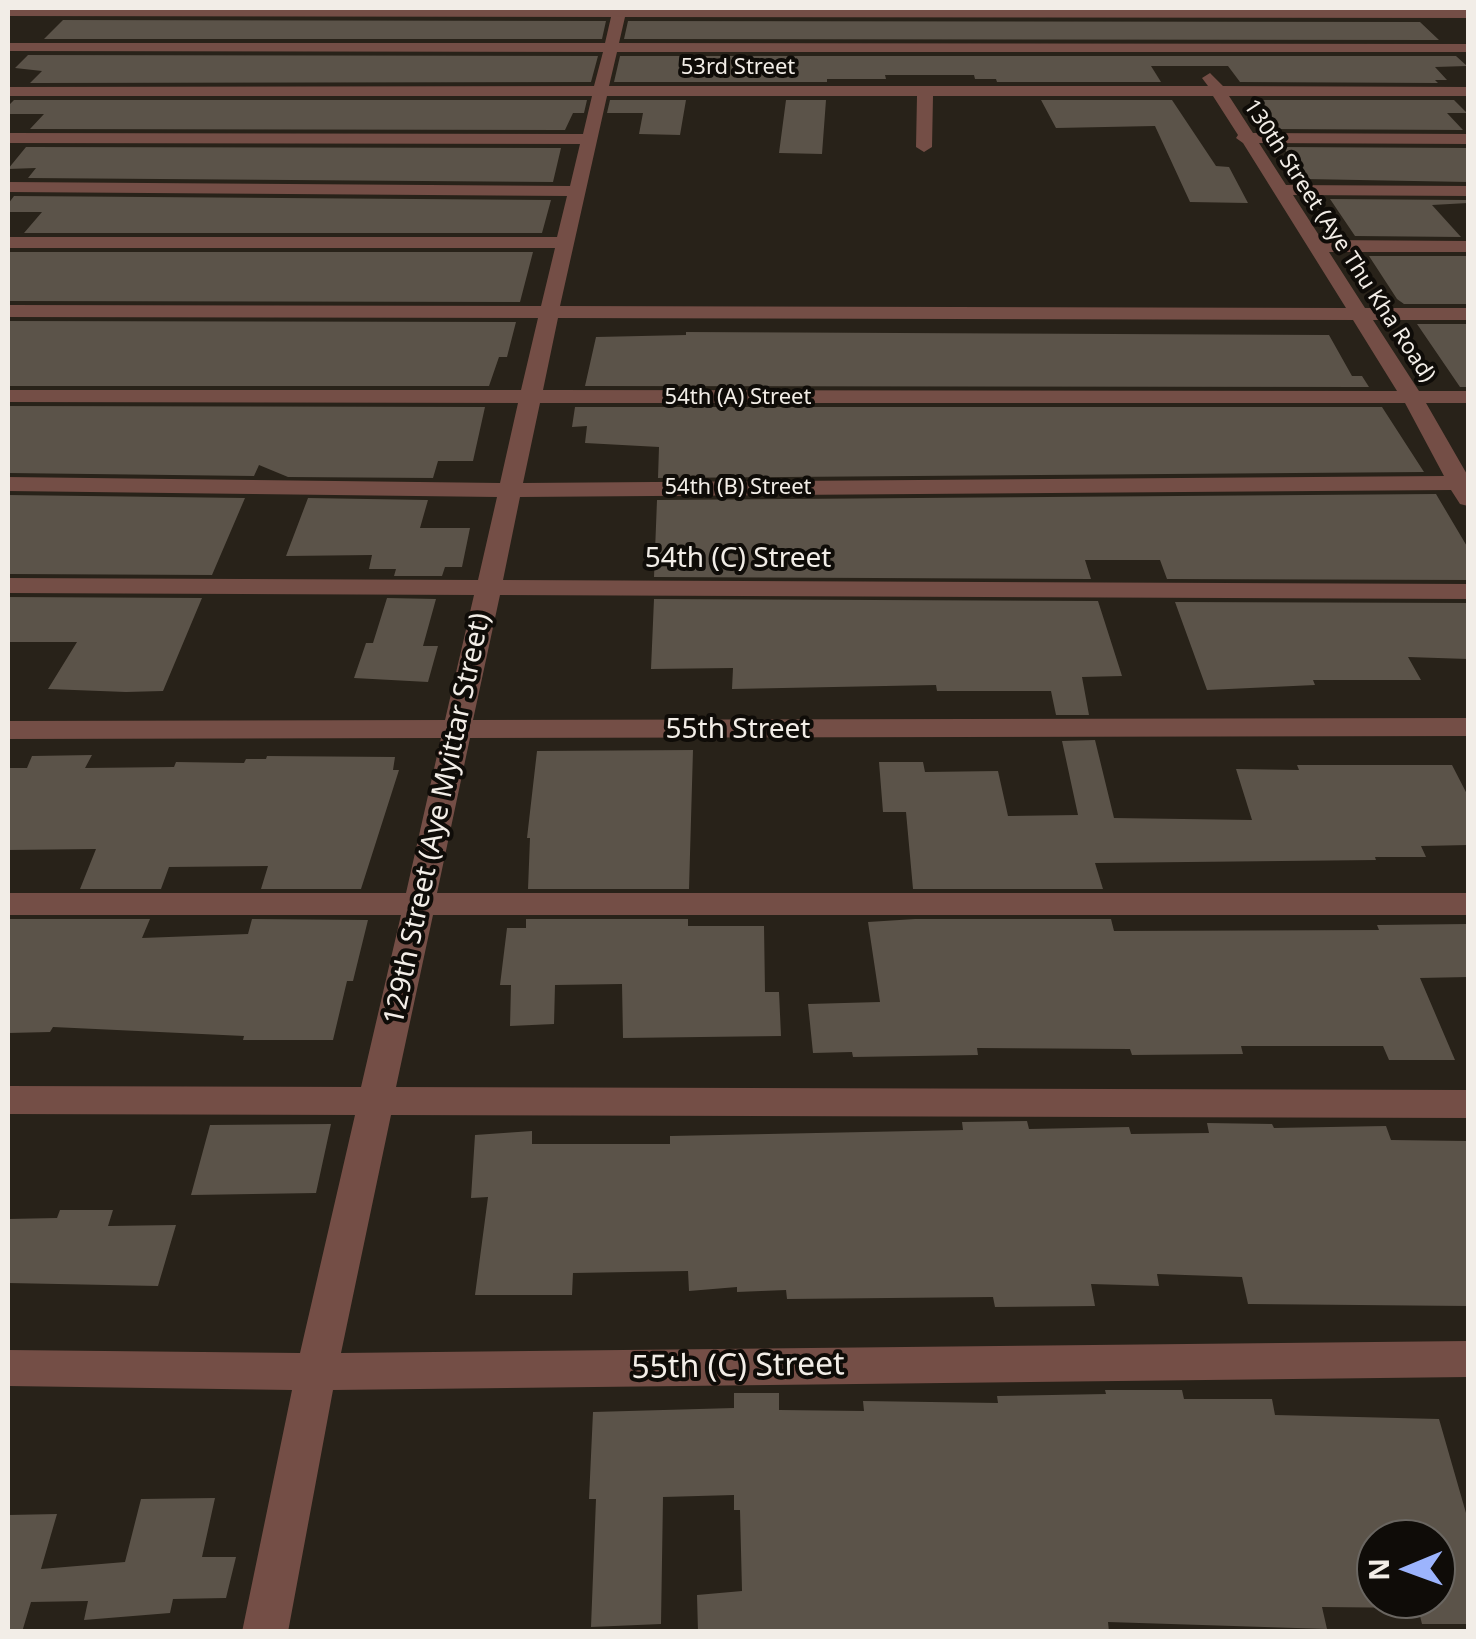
<!DOCTYPE html>
<html>
<head>
<meta charset="utf-8">
<style>
  body { margin:0 }
  #map { position:relative; width:1476px; height:1639px; overflow:hidden; background:#282219; font-family:"Noto Sans",sans-serif }
  canvas { display:block }
  .frame { position:absolute; inset:0; border:10px solid #f2ede7; pointer-events:none }
  .north { position:absolute; left:1356px; top:1519px; width:100px; height:100px; box-sizing:border-box; background:#0f0c08; border:2px solid #6a6661; border-radius:50%; rotate:269deg; font-size:28px; font-weight:700; line-height:40px; text-align:center; color:#f2ede7 }
  .north::after { content:''; display:block; margin:auto; width:35px; height:45px; background:#9cb4fd; clip-path:polygon(50% 0,100% 100%,50% 72%,0 100%) }
</style>
</head>
<body>
<div id="map">
<canvas width="1476" height="1639"></canvas>
<div class="frame"></div>
<div class="north">N</div>
</div>
<script>
const c = document.querySelector('canvas').getContext('2d');
c.lineJoin = 'round';
function paint(path, color) {
  c.fillStyle = color;
  c.fill(path, 'evenodd');
}
function poly(rows) {
  const path = new Path2D();
  for (const r of rows) {
    path.moveTo(r[0], r[1]);
    for (let i = 2; i < r.length; i += 2) path.lineTo(r[i], r[i + 1]);
  }
  return path;
}
function write(font, color, halo, rows, align = 'center') {
  c.font = font + ' "Noto Sans",sans-serif';
  c.lineWidth = 8;
  c.setLineDash([]);
  c.textBaseline = 'middle';
  c.strokeStyle = halo;
  c.fillStyle = color;
  for (const [text, x, y, turn = 0] of rows) {
    c.save();
    c.translate(x, y);
    c.rotate((+turn || 0) * Math.PI / 180);
    c.textAlign = isNaN(turn) ? turn : align;
    if (halo) c.strokeText(text, 0, 0);
    c.fillText(text, 0, 0);
    c.restore();
  }
}
paint(poly([
  [63,20,606,21,602,39,44,39],
  [628,21,1420,22,1439,40,624,39],
  [28,55,598,56,591,82,30,83,42,71,15,68],
  [620,56,1456,56,1467,66,1435,67,1447,80,1435,80,1438,83,1240,82,1228,66,1151,66,1161,82,997,82,996,79,975,79,974,75,885,75,886,79,827,79,827,82,614,82],
  [14,100,587,100,584,113,573,113,565,130,30,129,44,114,8,114,8,106],
  [610,100,686,100,680,135,639,134,643,113,607,113],
  [786,100,826,100,822,154,779,153],
  [1041,100,1172,100,1216,166,1229,167,1248,203,1190,202,1155,126,1056,128],
  [1253,100,1454,100,1467,113,1447,113,1463,130,1272,129],
  [26,147,561,148,553,182,28,178,36,168,8,169],
  [1283,147,1468,148,1468,182,1304,179],
  [14,196,551,200,542,233,24,233,42,212,8,212,8,204],
  [1330,199,1468,200,1468,203,1432,205,1461,237,1355,236],
  [8,252,533,252,520,302,8,301],
  [1369,256,1468,256,1468,304,1404,304,1397,299],
  [8,321,516,322,507,357,499,357,489,386,8,386],
  [1417,324,1468,324,1468,387,1460,387],
  [686,332,1329,335,1352,376,1362,376,1369,387,585,386,596,337,686,335],
  [8,406,485,407,473,461,438,461,433,478,288,477,259,465,254,476,8,473],
  [575,407,1382,407,1424,472,658,478,659,447,585,443,587,426,572,427],
  [1436,494,1468,548,1468,580,1167,579,1160,560,1085,560,1091,579,654,577,657,500],
  [8,495,245,498,212,575,8,574],
  [308,498,428,500,420,528,470,528,462,567,445,567,442,576,394,576,396,569,369,569,372,555,286,556],
  [8,597,202,598,163,691,126,692,48,689,77,642,8,642],
  [387,598,436,599,423,646,438,646,428,682,354,678,366,643,373,643],
  [654,599,1098,601,1122,676,1082,677,1089,715,1056,715,1051,691,937,691,936,685,732,689,733,668,651,669],
  [1175,602,1468,603,1468,659,1408,657,1421,680,1313,680,1315,685,1207,690],
  [1095,740,1114,818,1252,820,1236,769,1299,770,1297,765,1452,765,1468,796,1468,845,1421,846,1426,857,1375,857,1376,860,1095,863,1103,889,913,889,906,812,883,812,879,762,923,762,925,772,998,771,1008,816,1078,815,1062,741],
  [693,750,689,889,528,889,530,838,527,838,537,751],
  [92,755,85,768,174,767,176,762,244,763,246,759,266,759,267,756,395,757,393,770,399,770,361,889,261,889,268,866,169,867,161,889,80,889,96,849,8,850,8,768,27,768,32,756],
  [8,919,150,919,142,938,248,934,252,919,368,920,353,981,347,981,333,1040,243,1040,244,1036,53,1027,50,1032,8,1033],
  [526,919,688,919,688,926,764,926,765,992,779,992,781,1036,623,1038,622,984,555,985,554,1024,510,1026,511,985,500,985,507,928,526,928],
  [915,919,1111,919,1114,931,1379,930,1377,925,1468,924,1468,977,1420,978,1455,1060,1389,1060,1383,1046,1241,1046,1243,1054,1132,1055,1130,1049,977,1048,978,1055,853,1057,852,1052,813,1053,808,1004,880,1002,868,922],
  [1027,1121,1029,1129,1129,1127,1131,1134,1209,1133,1207,1123,1272,1124,1274,1128,1386,1126,1391,1140,1468,1141,1468,1306,1248,1304,1242,1277,1157,1274,1159,1286,1091,1284,1095,1306,995,1307,993,1297,787,1299,786,1290,737,1292,737,1287,689,1291,688,1271,573,1273,572,1295,475,1295,488,1197,471,1198,475,1135,532,1131,532,1144,670,1144,670,1136,963,1130,962,1122],
  [331,1124,316,1193,191,1195,210,1125],
  [60,1210,113,1210,108,1226,176,1225,158,1286,8,1283,8,1219,57,1218],
  [1105,1390,1182,1390,1184,1399,1272,1399,1275,1415,1439,1419,1468,1520,1468,1624,1422,1624,1418,1608,1322,1607,1327,1629,1108,1622,1109,1632,698,1632,697,1595,742,1591,740,1510,734,1510,734,1495,663,1497,661,1624,591,1627,596,1499,589,1499,593,1412,734,1408,734,1393,779,1393,779,1410,864,1411,863,1401,998,1403,997,1396,1106,1394],
  [1376,1539,1436,1539,1436,1599,1376,1599],
  [215,1498,202,1557,236,1557,226,1598,173,1599,170,1613,84,1620,88,1601,31,1602,22,1632,8,1632,8,1515,57,1514,41,1569,125,1562,141,1499]
]), '#5b5349');
paint(poly([
  [8,8,1468,10,1468,18,625,17,619,43,1468,44,1468,52,617,52,609,86,1208,86,1202,78,1210,73,1223,86,1468,87,1468,96,1229,96,1253,133,1468,134,1468,144,1259,143,1286,185,1468,186,1468,196,1293,195,1322,240,1468,241,1468,252,1329,252,1365,308,1468,308,1468,320,1373,320,1419,391,1468,391,1468,403,1426,403,1468,476,1468,506,1460,504,1451,490,520,497,503,580,1468,584,1468,599,500,595,473,720,1468,718,1468,736,470,738,437,893,1468,893,1468,915,433,915,396,1087,1468,1090,1468,1118,391,1115,341,1353,1468,1341,1468,1377,333,1390,288,1632,242,1632,292,1390,8,1386,8,1350,300,1353,355,1115,8,1114,8,1086,361,1087,401,915,8,915,8,893,406,893,441,738,8,739,8,721,445,720,474,595,8,593,8,578,478,580,497,497,8,491,8,477,500,483,518,403,8,402,8,390,521,390,538,318,8,317,8,305,541,306,555,248,8,248,8,237,557,237,567,196,8,192,8,182,570,186,580,144,8,143,8,133,583,134,592,96,8,96,8,87,594,86,603,52,8,51,8,43,605,43,611,17,8,16,8,8],
  [607,96,917,96,916,147,924,152,932,147,933,96,1213,96,1238,135,1236,138,1243,143,1346,308,560,306,607,96],
  [558,318,1353,320,1397,391,543,390,558,318],
  [540,403,1405,403,1444,476,523,483,540,403]
]), '#744e46');
write('22px', '#f2ede7', '#0f0c08', [
  ["53rd Street",738,68],
  ["130th Street (Aye Thu Kha Road)",1339,241,57],
  ["54th (A) Street",738,398],
  ["54th (B) Street",738,488]
]);
write('28px', '#f2ede7', '#0f0c08', [
  ["54th (C) Street",738,559],
  ["55th Street",738,730],
  ["129th Street (Aye Myittar Street)",438,819,-78]
]);
write('32px', '#f2ede7', '#0f0c08', [
  ["55th (C) Street",738,1367,-1]
]);
</script>
</body>
</html>
